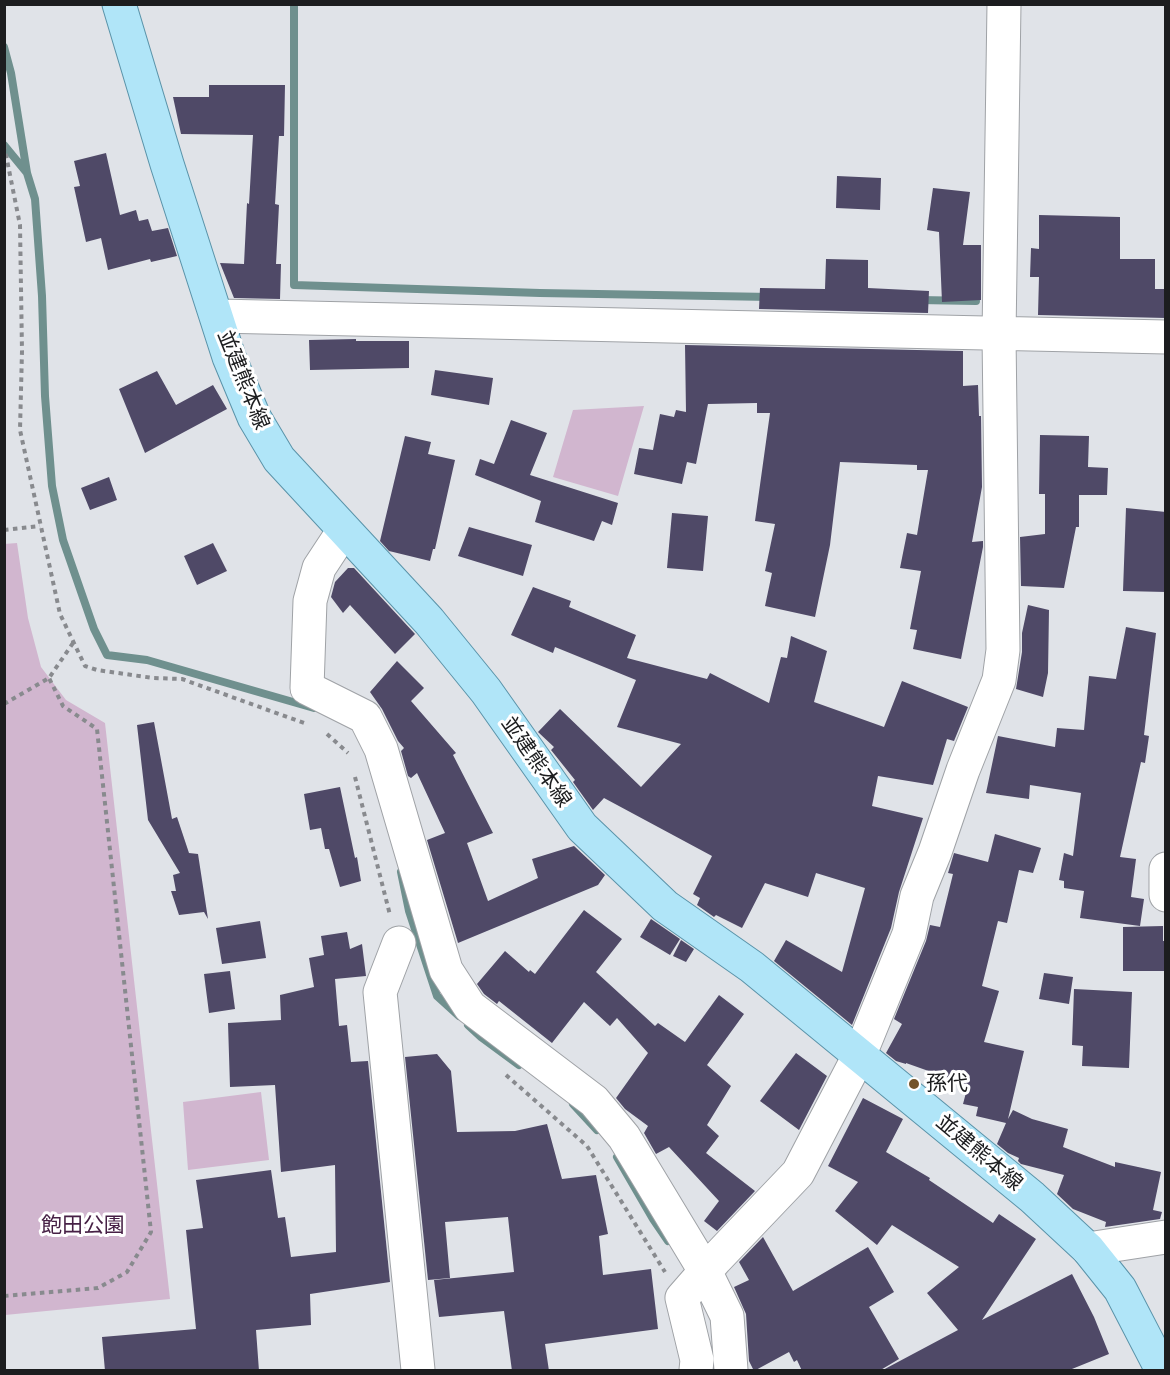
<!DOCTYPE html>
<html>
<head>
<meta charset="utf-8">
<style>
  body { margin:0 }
  #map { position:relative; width:1170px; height:1375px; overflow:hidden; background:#e0e3e8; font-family:Montserrat,sans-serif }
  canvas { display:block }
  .frame { position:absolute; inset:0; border:6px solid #1c1d1f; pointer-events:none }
</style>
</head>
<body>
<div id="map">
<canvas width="1170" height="1375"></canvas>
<div class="frame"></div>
</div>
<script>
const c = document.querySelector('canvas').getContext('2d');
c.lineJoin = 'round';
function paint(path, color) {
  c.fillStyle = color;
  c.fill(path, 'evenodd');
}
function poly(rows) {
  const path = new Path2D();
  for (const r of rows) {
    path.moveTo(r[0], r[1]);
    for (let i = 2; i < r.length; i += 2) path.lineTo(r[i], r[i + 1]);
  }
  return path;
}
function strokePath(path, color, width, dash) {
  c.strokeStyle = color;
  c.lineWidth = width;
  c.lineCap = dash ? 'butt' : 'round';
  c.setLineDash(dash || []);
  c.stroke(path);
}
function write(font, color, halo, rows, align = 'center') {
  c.font = font + ' Montserrat,"Noto Sans JP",sans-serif';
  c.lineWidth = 6;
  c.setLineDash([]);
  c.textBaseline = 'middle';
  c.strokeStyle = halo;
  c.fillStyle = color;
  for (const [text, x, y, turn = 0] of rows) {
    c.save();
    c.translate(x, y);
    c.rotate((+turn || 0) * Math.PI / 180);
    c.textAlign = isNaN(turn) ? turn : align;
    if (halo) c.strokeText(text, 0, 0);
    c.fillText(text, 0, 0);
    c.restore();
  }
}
paint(poly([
  [644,406,618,496,553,477,573,410],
  [17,543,28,618,41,667,66,700,105,723,170,1299,5,1315,4,544],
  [261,1092,269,1160,188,1170,183,1102]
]), '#d1b6cf');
strokePath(poly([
  [294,4,294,285,540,293,771,297],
  [4,47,11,73,27,173,35,199,42,296,45,396,52,486,63,540,94,629,107,655,147,660,314,708],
  [4,145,27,173],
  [919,300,976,301],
  [401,872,409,911,437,996,459,1016],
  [468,1025,481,1037,519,1065],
  [573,1104,597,1130],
  [617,1157,653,1219,668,1241]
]), '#6f908e', 8);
paint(poly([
  [209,85,285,85,284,136,279,136,275,204,279,205,276,264,281,264,280,299,234,298,220,263,244,264,247,203,249,204,253,135,181,134,173,97,209,97],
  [106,153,120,215,136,210,139,221,148,219,152,231,168,228,177,256,151,262,150,259,108,270,101,238,86,242,74,187,80,186,74,161],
  [837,176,881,178,880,210,836,208],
  [933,188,970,192,963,245,981,245,981,300,942,302,939,232,927,230],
  [1039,215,1120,217,1120,259,1155,259,1155,289,1166,289,1166,318,1038,315,1039,277,1030,277,1031,248,1039,249],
  [826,259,868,260,868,288,929,291,928,313,759,309,760,288,825,289],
  [356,339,356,341,409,341,409,368,310,370,309,340],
  [685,345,963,351,963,386,978,385,979,416,981,416,982,487,972,542,983,541,983,547,961,659,913,649,917,630,910,629,921,571,900,568,907,533,917,535,928,470,917,470,917,465,840,462,830,545,815,617,765,606,772,573,765,571,775,524,755,521,770,413,757,413,757,403,708,404,696,464,687,462,682,484,634,474,639,448,653,450,660,414,674,417,676,410,686,412],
  [435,370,493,378,489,405,431,395],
  [157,371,176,405,213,385,227,409,145,453,119,389],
  [511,420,547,433,530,475,618,503,612,525,602,521,594,541,535,522,541,501,475,475,480,459,494,464],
  [1040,435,1089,436,1088,467,1108,468,1107,495,1079,495,1079,527,1076,527,1064,588,1021,586,1020,537,1045,534,1045,494,1039,494],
  [405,436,431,442,428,454,455,460,435,549,433,549,430,561,389,551,380,541],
  [109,477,117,500,90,510,81,488],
  [1126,508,1166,512,1166,592,1123,591],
  [672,513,708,516,703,571,667,568],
  [469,527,532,545,523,576,458,556],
  [213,543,227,571,197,585,184,556],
  [348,568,354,568,415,634,395,654,350,605,343,613,331,597,335,582],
  [533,587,571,601,569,607,636,635,627,658,707,679,710,673,769,703,781,657,787,658,791,636,827,651,814,702,884,727,902,681,968,707,954,741,947,739,933,785,878,776,872,806,923,818,899,892,891,928,852,1025,774,961,786,940,842,972,865,888,816,873,808,897,765,883,742,928,716,915,714,917,697,905,700,898,693,894,712,856,604,798,593,810,573,782,575,780,551,750,554,747,538,732,560,709,641,787,681,744,617,727,636,680,555,647,553,653,511,635],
  [1028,605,1049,610,1048,673,1043,697,1016,689,1022,652,1022,633],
  [1126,627,1156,633,1144,735,1149,736,1145,763,1141,762,1120,857,1136,859,1131,897,1144,899,1140,926,1080,918,1084,891,1064,888,1064,881,1059,880,1064,853,1073,856,1081,793,1030,785,1029,799,986,793,998,736,1055,747,1057,728,1084,730,1089,676,1116,679],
  [397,661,424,688,411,701,456,753,453,755,493,833,467,843,488,901,538,878,532,859,574,846,605,875,598,885,458,943,427,840,445,833,417,773,411,778,408,776,401,751,404,748,398,741,382,709,370,692],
  [154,722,172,819,177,817,189,853,198,854,208,919,204,912,179,915,171,891,176,891,173,875,180,873,148,820,137,725],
  [340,787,355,858,357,857,361,881,340,887,329,849,325,849,321,828,310,830,304,794],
  [995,834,1041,848,1033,873,1019,870,1007,923,998,921,982,986,999,991,984,1042,1024,1051,1008,1119,1013,1110,1032,1119,1068,1129,1063,1147,1115,1167,1115,1162,1161,1172,1153,1210,1162,1212,1160,1219,1105,1227,1106,1222,1073,1209,1057,1194,1064,1175,1021,1164,1018,1161,1019,1158,1008,1153,997,1144,1006,1123,976,1116,978,1107,963,1104,968,1085,906,1063,906,1064,896,1061,886,1053,902,1024,894,1019,926,941,930,925,940,927,953,874,948,873,954,853,988,862],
  [584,910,622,939,596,972,655,1026,658,1023,685,1042,719,995,744,1014,707,1065,731,1086,707,1125,719,1136,706,1153,755,1191,717,1231,704,1221,719,1201,669,1147,656,1154,644,1133,648,1126,625,1109,616,1098,648,1053,617,1018,610,1026,584,1002,552,1043,499,1001,497,1004,484,994,477,984,505,951,529,972,530,970,535,974],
  [651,919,680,939,670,955,640,937],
  [260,921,266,958,222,964,216,928],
  [1163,926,1163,941,1166,941,1166,971,1123,971,1123,927],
  [347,932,350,949,362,944,366,976,335,979,339,1026,347,1025,351,1062,368,1061,390,1282,310,1294,311,1325,256,1330,259,1371,105,1371,102,1337,196,1329,186,1230,203,1228,196,1180,271,1170,278,1218,285,1217,291,1257,336,1252,335,1165,281,1172,275,1085,230,1087,228,1023,281,1020,280,995,314,987,309,958,324,955,321,936],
  [681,940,694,949,686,962,673,956],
  [230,971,235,1009,209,1013,204,974],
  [1044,973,1073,977,1069,1004,1039,999],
  [1074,989,1132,992,1129,1068,1082,1066,1083,1046,1072,1045],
  [796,1053,827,1076,799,1130,760,1101],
  [437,1054,451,1071,457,1132,515,1131,547,1124,562,1179,596,1175,608,1234,599,1236,603,1275,651,1269,658,1329,545,1344,549,1371,512,1371,504,1311,439,1317,434,1280,514,1272,508,1217,445,1222,450,1278,428,1280,405,1057],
  [863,1098,903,1119,886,1152,930,1178,929,1180,993,1223,999,1214,1036,1239,982,1320,1072,1274,1094,1317,1109,1354,1067,1371,881,1371,958,1330,927,1293,959,1267,892,1225,877,1245,835,1211,858,1182,828,1166],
  [763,1237,793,1291,868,1247,894,1292,869,1307,899,1359,879,1371,802,1371,797,1360,794,1362,789,1352,754,1371,749,1361,746,1314,734,1287,749,1280,739,1262]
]), '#4f4967');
const minor = poly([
  [217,316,1166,337],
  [344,530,319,568,310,601,307,688,365,717,381,749,446,970,470,1007,594,1101,624,1137,705,1271,727,1316,731,1370],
  [1166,869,1166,895],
  [399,943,380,992,418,1370],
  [1088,1249,1166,1237],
  [696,1370,697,1360,682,1298,716,1259,798,1173,860,1054,909,934,917,896,935,852,963,770,999,680,1003,650,999,335,1004,4]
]);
const major = poly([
  [119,4,167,164,229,357,254,417,279,459,429,621,486,691,582,827,665,906,752,967,1032,1197,1088,1249,1120,1289,1162,1370]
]);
strokePath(minor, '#9fa2a6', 35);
strokePath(major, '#5a93a9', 35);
strokePath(poly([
  [4,145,20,225,22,351,20,430,60,614,85,666,97,670,153,678,182,679,304,723],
  [4,530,40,526],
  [4,704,49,678,73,643],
  [327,734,348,753],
  [355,777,390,915],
  [506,1075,587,1146,665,1272],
  [4,1296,98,1288,127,1272,151,1232,97,729,63,706,49,678]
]), '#888a8e', 4, [4.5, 4.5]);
strokePath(minor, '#fff', 33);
strokePath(major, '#b0e5f8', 33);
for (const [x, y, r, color] of [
  [914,1084,6,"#735329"]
]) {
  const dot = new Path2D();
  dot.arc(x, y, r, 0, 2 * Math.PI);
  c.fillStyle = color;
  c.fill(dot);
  strokePath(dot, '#fff', 2);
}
write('21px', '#1c1d1f', '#fff', [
  ["並建熊本線",243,380,68],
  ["並建熊本線",536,762,55],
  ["並建熊本線",979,1153,40]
]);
write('21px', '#1c1d1f', '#fff', [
  ["孫代",926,1084]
], 'left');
write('21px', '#462045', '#fff', [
  ["飽田公園",83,1226]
]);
</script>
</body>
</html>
